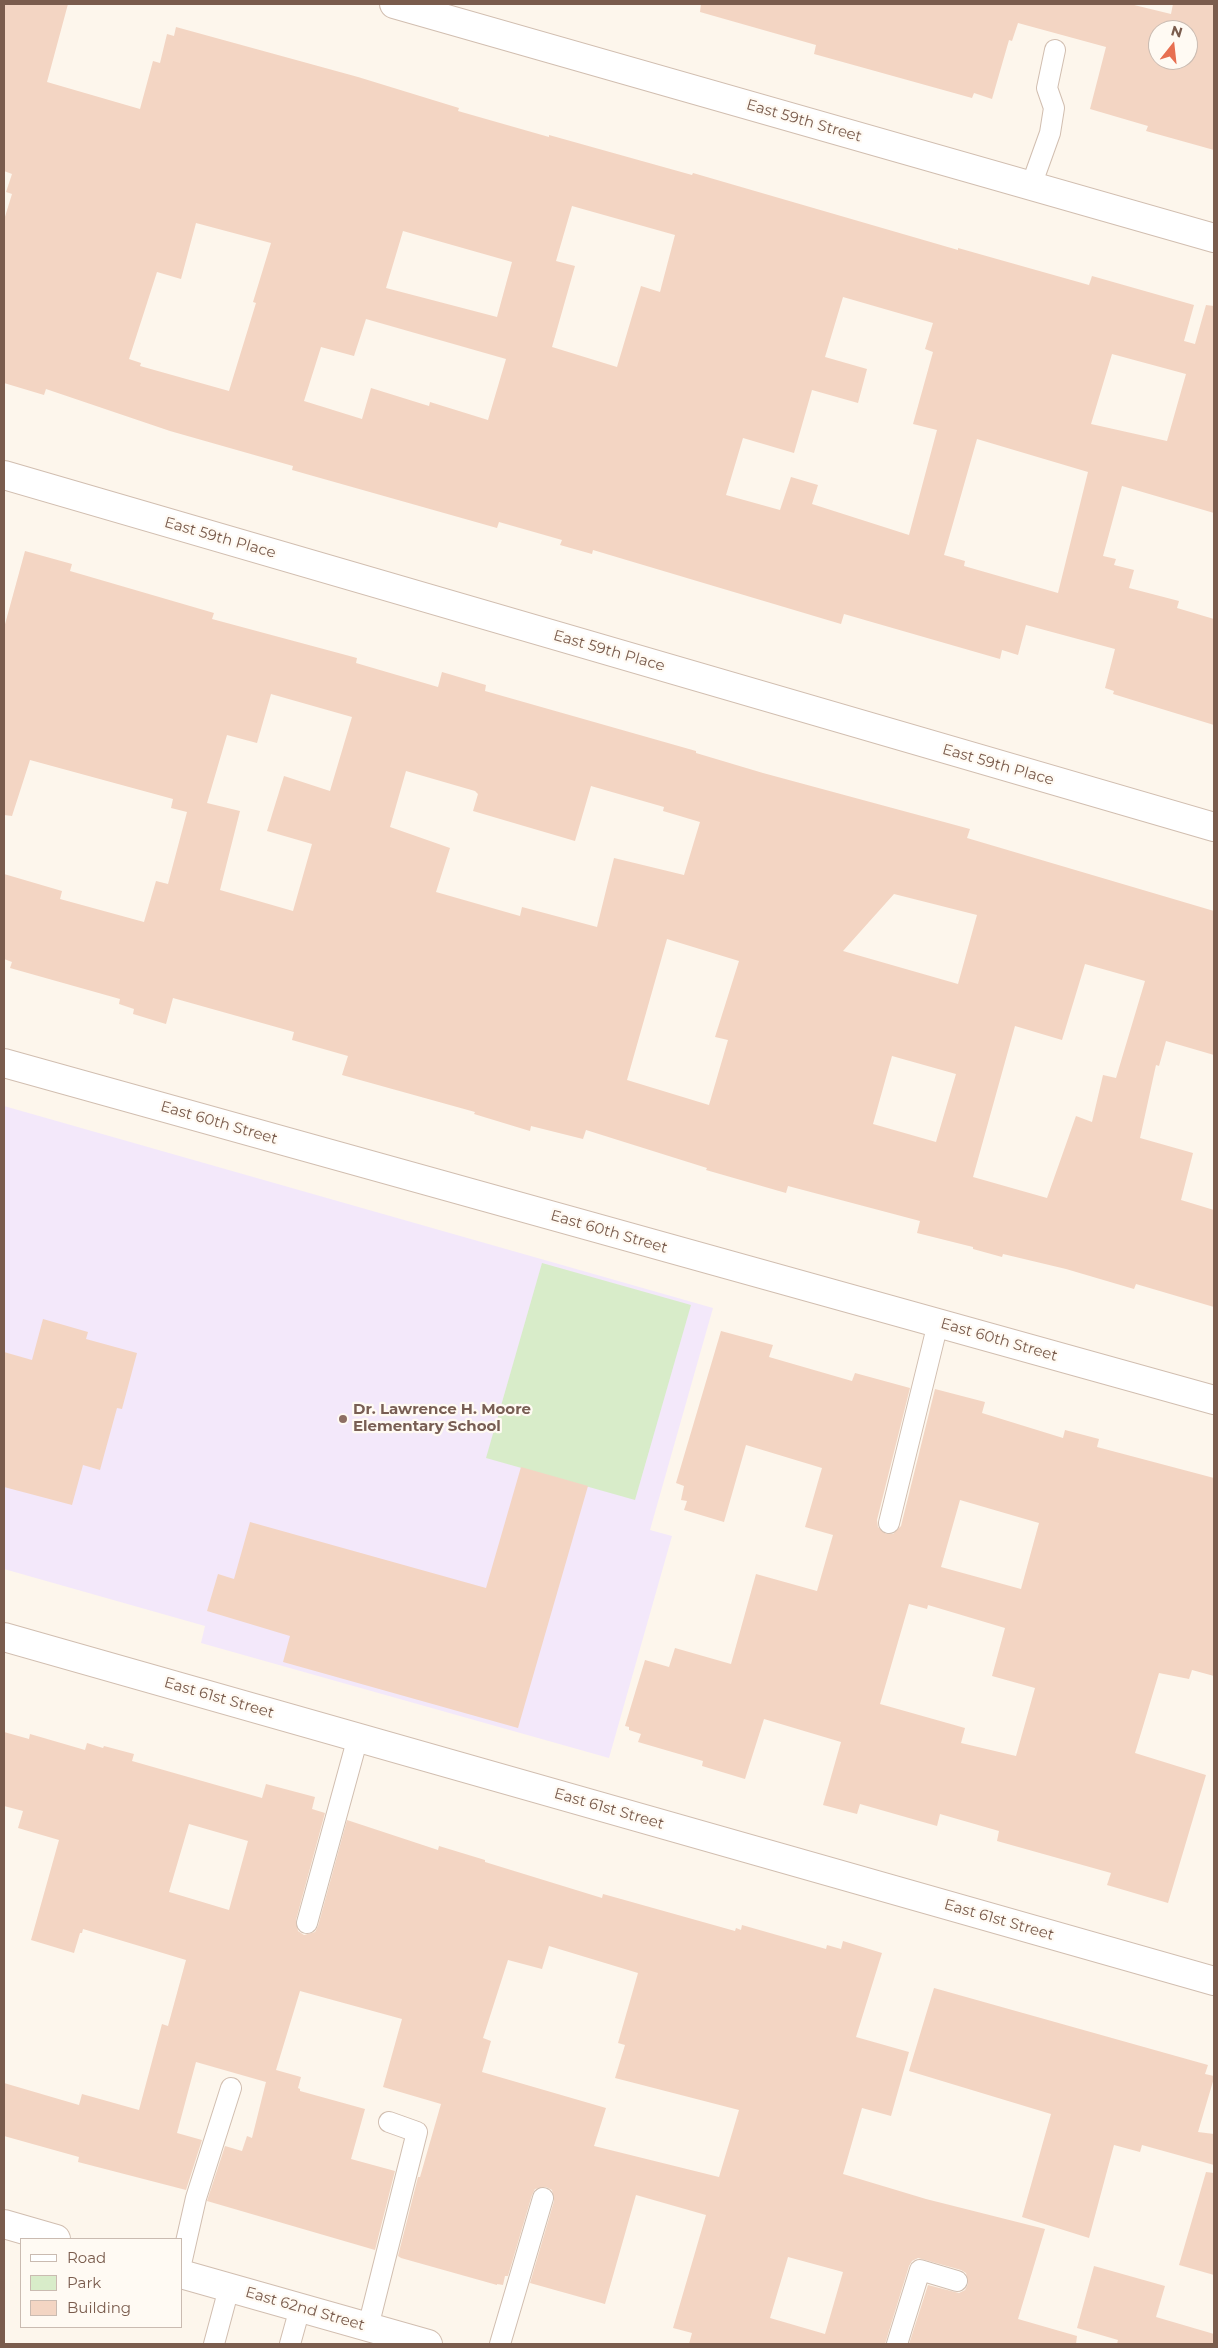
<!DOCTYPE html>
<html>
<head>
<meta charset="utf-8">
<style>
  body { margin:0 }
  #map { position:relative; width:1218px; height:2348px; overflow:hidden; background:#fdf6ec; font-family:Montserrat,sans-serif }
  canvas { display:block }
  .frame { position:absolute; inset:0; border:5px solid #7a5c4d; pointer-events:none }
  .legend { position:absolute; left:20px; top:2238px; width:162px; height:90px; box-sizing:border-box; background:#fffaf3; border:1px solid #cabbb1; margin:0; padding:6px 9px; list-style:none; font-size:15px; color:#7a5c4d }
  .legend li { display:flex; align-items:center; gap:10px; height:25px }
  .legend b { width:25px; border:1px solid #cabbb1 }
  .north { position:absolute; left:1148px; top:20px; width:50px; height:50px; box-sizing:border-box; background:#fffaf3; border:1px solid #cabbb1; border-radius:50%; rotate:16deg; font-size:14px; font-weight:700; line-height:20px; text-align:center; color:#7a5c4d }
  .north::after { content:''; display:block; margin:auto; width:18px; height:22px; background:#e76f51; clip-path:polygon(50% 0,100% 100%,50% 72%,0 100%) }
</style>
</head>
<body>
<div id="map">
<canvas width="1218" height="2348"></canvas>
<div class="frame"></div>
<ul class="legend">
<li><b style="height:6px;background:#fff"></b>Road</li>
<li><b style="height:14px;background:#d8ecc9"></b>Park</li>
<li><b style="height:14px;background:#f3d5c3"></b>Building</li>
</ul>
<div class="north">N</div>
</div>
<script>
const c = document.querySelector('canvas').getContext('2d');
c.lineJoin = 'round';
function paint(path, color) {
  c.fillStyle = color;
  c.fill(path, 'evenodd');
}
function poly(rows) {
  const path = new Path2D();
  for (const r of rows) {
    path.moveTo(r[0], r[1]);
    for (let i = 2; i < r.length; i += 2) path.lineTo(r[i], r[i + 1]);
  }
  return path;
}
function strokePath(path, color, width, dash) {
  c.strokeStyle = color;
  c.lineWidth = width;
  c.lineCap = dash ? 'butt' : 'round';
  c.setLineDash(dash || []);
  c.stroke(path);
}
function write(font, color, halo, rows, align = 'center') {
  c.font = font + ' Montserrat,sans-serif';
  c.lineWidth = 4.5;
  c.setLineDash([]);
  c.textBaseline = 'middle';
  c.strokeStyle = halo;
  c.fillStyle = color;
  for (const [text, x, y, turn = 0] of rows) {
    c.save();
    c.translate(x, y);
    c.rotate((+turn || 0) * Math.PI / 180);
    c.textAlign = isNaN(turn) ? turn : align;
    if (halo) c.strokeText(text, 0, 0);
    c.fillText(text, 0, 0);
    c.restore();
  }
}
paint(poly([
  [4,1106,713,1308,650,1530,672,1536,609,1758,201,1643,205,1626,4,1569]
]), '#f3e8fa');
paint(poly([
  [542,1263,691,1305,635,1500,486,1458]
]), '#d8ecc9');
paint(poly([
  [4,4,68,4,47,82,140,109,153,61,160,63,167,34,174,36,176,27,358,77,459,108,458,111,549,137,549,135,692,175,693,173,958,250,958,248,1089,285,1092,276,1194,305,1184,341,1195,344,1206,305,1214,306,1214,513,1122,486,1103,556,1116,559,1114,565,1134,570,1129,588,1179,601,1177,608,1214,619,1214,725,1113,694,1114,691,1105,688,1115,649,1026,625,1018,655,1002,650,1000,659,844,614,841,624,593,550,592,554,560,545,562,540,499,522,497,528,292,470,293,466,170,431,46,389,44,395,4,383,4,220,12,194,6,192,12,174,4,171],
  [572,206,675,235,660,292,641,286,617,367,552,347,575,266,556,261],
  [196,223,271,243,253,302,256,303,229,391,140,366,141,363,129,359,157,272,181,279],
  [403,231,512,262,497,317,386,288],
  [843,297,933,323,925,349,933,352,913,424,937,430,909,535,812,504,818,485,791,477,780,510,726,495,743,438,794,453,812,390,858,403,867,369,825,357],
  [366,319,506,359,488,420,430,402,429,406,371,388,362,419,304,401,321,347,354,356],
  [1112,354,1186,374,1167,441,1091,424],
  [977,439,1088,472,1058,593,964,566,965,561,944,555],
  [701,4,1130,4,1171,14,1173,4,1214,4,1214,150,1146,131,1148,126,1090,109,1106,47,1018,23,1012,41,1009,40,992,99,974,93,972,98,814,54,816,45,700,12],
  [1158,30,1188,30,1188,60,1158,60],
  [25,551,72,564,70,571,214,613,212,619,357,658,356,663,438,687,442,672,486,685,485,691,696,751,696,753,763,773,970,829,967,838,1214,911,1214,1055,1166,1041,1159,1066,1156,1065,1140,1138,1193,1153,1181,1200,1214,1210,1214,1307,1136,1284,1134,1289,1066,1269,1003,1254,1002,1257,973,1249,973,1247,917,1233,920,1221,788,1186,786,1193,706,1170,707,1168,586,1130,583,1139,531,1126,530,1131,474,1114,475,1112,342,1075,348,1056,292,1040,294,1032,173,998,166,1024,133,1014,134,1009,119,1004,120,999,10,968,12,962,4,959,4,874,62,891,60,899,144,922,156,881,168,884,187,812,171,808,173,799,30,760,12,816,4,815,4,628],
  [271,694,352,717,330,791,284,776,267,831,312,844,293,911,220,890,240,811,207,803,227,735,257,743],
  [406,771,475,791,478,794,473,811,575,841,591,786,664,807,663,811,700,822,684,875,614,858,597,927,522,907,520,916,436,892,450,848,390,827],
  [894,894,977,915,958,984,843,951],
  [667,939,739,961,715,1037,728,1040,709,1105,627,1080],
  [1085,964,1145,981,1116,1078,1103,1075,1092,1122,1076,1116,1047,1198,973,1177,1015,1026,1062,1040],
  [892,1056,956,1074,936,1142,873,1124],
  [43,1319,88,1332,86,1339,137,1353,122,1409,117,1408,100,1470,83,1465,72,1505,4,1487,4,1352,32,1360],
  [721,1331,773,1345,769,1357,852,1381,855,1373,910,1388,877,1520,878,1527,886,1534,893,1534,901,1526,935,1389,985,1402,982,1413,1063,1438,1065,1430,1099,1439,1097,1447,1214,1478,1214,1676,1192,1670,1189,1679,1159,1673,1135,1753,1206,1775,1168,1903,1107,1885,1111,1873,997,1841,999,1831,940,1814,937,1826,860,1804,857,1814,823,1805,841,1742,764,1719,745,1779,702,1766,703,1761,638,1742,641,1734,629,1730,629,1727,625,1726,645,1660,669,1667,675,1648,731,1664,756,1574,817,1591,833,1535,805,1527,822,1468,746,1445,724,1522,684,1510,687,1501,681,1500,684,1486,676,1483],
  [960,1500,1039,1523,1021,1589,941,1567],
  [909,1604,927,1609,928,1605,1005,1628,992,1676,1035,1688,1016,1756,961,1743,965,1728,880,1704],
  [521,1467,588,1486,518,1728,283,1662,290,1636,207,1611,218,1574,234,1579,250,1522,486,1588],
  [4,1732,29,1739,30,1734,85,1750,87,1743,103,1748,104,1746,134,1754,132,1761,262,1798,266,1784,315,1797,312,1809,325,1813,296,1920,298,1931,304,1935,315,1932,318,1926,347,1820,438,1850,439,1846,485,1860,485,1862,602,1898,603,1894,621,1899,735,1931,736,1928,741,1930,742,1925,826,1949,827,1945,841,1949,843,1941,882,1953,856,2037,909,2052,891,2116,862,2108,843,2174,926,2199,1045,2229,1018,2319,1077,2336,1076,2344,909,2344,928,2285,959,2293,965,2290,968,2284,966,2273,961,2270,918,2258,912,2261,909,2266,885,2344,689,2344,692,2333,673,2328,706,2215,636,2195,605,2304,530,2283,554,2201,552,2190,546,2187,535,2189,532,2195,508,2276,505,2276,503,2285,497,2284,497,2285,401,2258,398,2256,418,2177,420,2177,441,2104,383,2087,402,2019,300,1991,276,2070,301,2077,298,2088,300,2089,300,2091,365,2109,351,2159,395,2171,375,2250,207,2201,225,2146,242,2151,247,2136,252,2138,266,2082,196,2062,177,2133,202,2140,186,2190,78,2162,79,2157,4,2136,4,2083,79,2105,82,2094,139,2110,162,2024,168,2026,186,1960,83,1929,82,1933,80,1933,74,1953,31,1940,59,1840,18,1828,23,1811,4,1806],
  [189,1824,248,1841,229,1910,169,1892],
  [549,1946,638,1973,618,2043,625,2045,615,2078,739,2110,719,2177,594,2146,606,2108,482,2072,491,2041,483,2038,508,1960,542,1969],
  [788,2257,843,2272,825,2334,770,2318],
  [934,1988,1208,2065,1205,2074,1214,2076,1214,2078,1198,2132,1214,2134,1214,2165,1142,2145,1140,2152,1114,2145,1089,2238,1022,2217,1051,2114,909,2071],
  [1206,2172,1214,2173,1214,2275,1179,2265],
  [1094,2266,1165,2286,1156,2317,1214,2334,1214,2344,1117,2344,1118,2340,1077,2328]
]), '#f3d5c3');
const service = poly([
  [1031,186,1050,133,1054,108,1047,88,1055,50],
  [889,1523,938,1323],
  [307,1923,358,1737],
  [181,2264,196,2198,231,2088],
  [368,2327,417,2132,389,2122],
  [214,2344,229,2288],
  [290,2344,300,2308],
  [500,2344,543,2198],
  [897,2344,920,2270,957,2281]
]);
const minor = poly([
  [394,4,1214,238],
  [4,475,1214,827],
  [4,1063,1214,1400],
  [4,1637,1214,1981],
  [4,2224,56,2239],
  [181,2274,428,2344]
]);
strokePath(service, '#d1beb0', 22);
strokePath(minor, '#d1beb0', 30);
strokePath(service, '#fff', 20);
strokePath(minor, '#fff', 28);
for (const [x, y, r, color] of [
  [343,1419,5,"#8d6e63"]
]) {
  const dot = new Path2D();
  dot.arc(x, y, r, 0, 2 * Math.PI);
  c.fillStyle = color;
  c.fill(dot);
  strokePath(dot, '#fffaf3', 2);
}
write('15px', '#7a5c4d', '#fffaf3', [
  ["East 59th Street",804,121,16],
  ["East 59th Place",220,538,16],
  ["East 59th Place",609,651,16],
  ["East 59th Place",998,765,16],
  ["East 60th Street",219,1123,16],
  ["East 60th Street",609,1232,16],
  ["East 60th Street",999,1340,16],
  ["East 61st Street",219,1698,16],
  ["East 61st Street",609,1809,16],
  ["East 61st Street",999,1920,16],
  ["East 62nd Street",305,2309,16]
]);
write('bold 15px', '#785e54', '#fffaf3', [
  ["Dr. Lawrence H. Moore",353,1410],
  ["Elementary School",353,1427]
], 'left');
</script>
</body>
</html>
